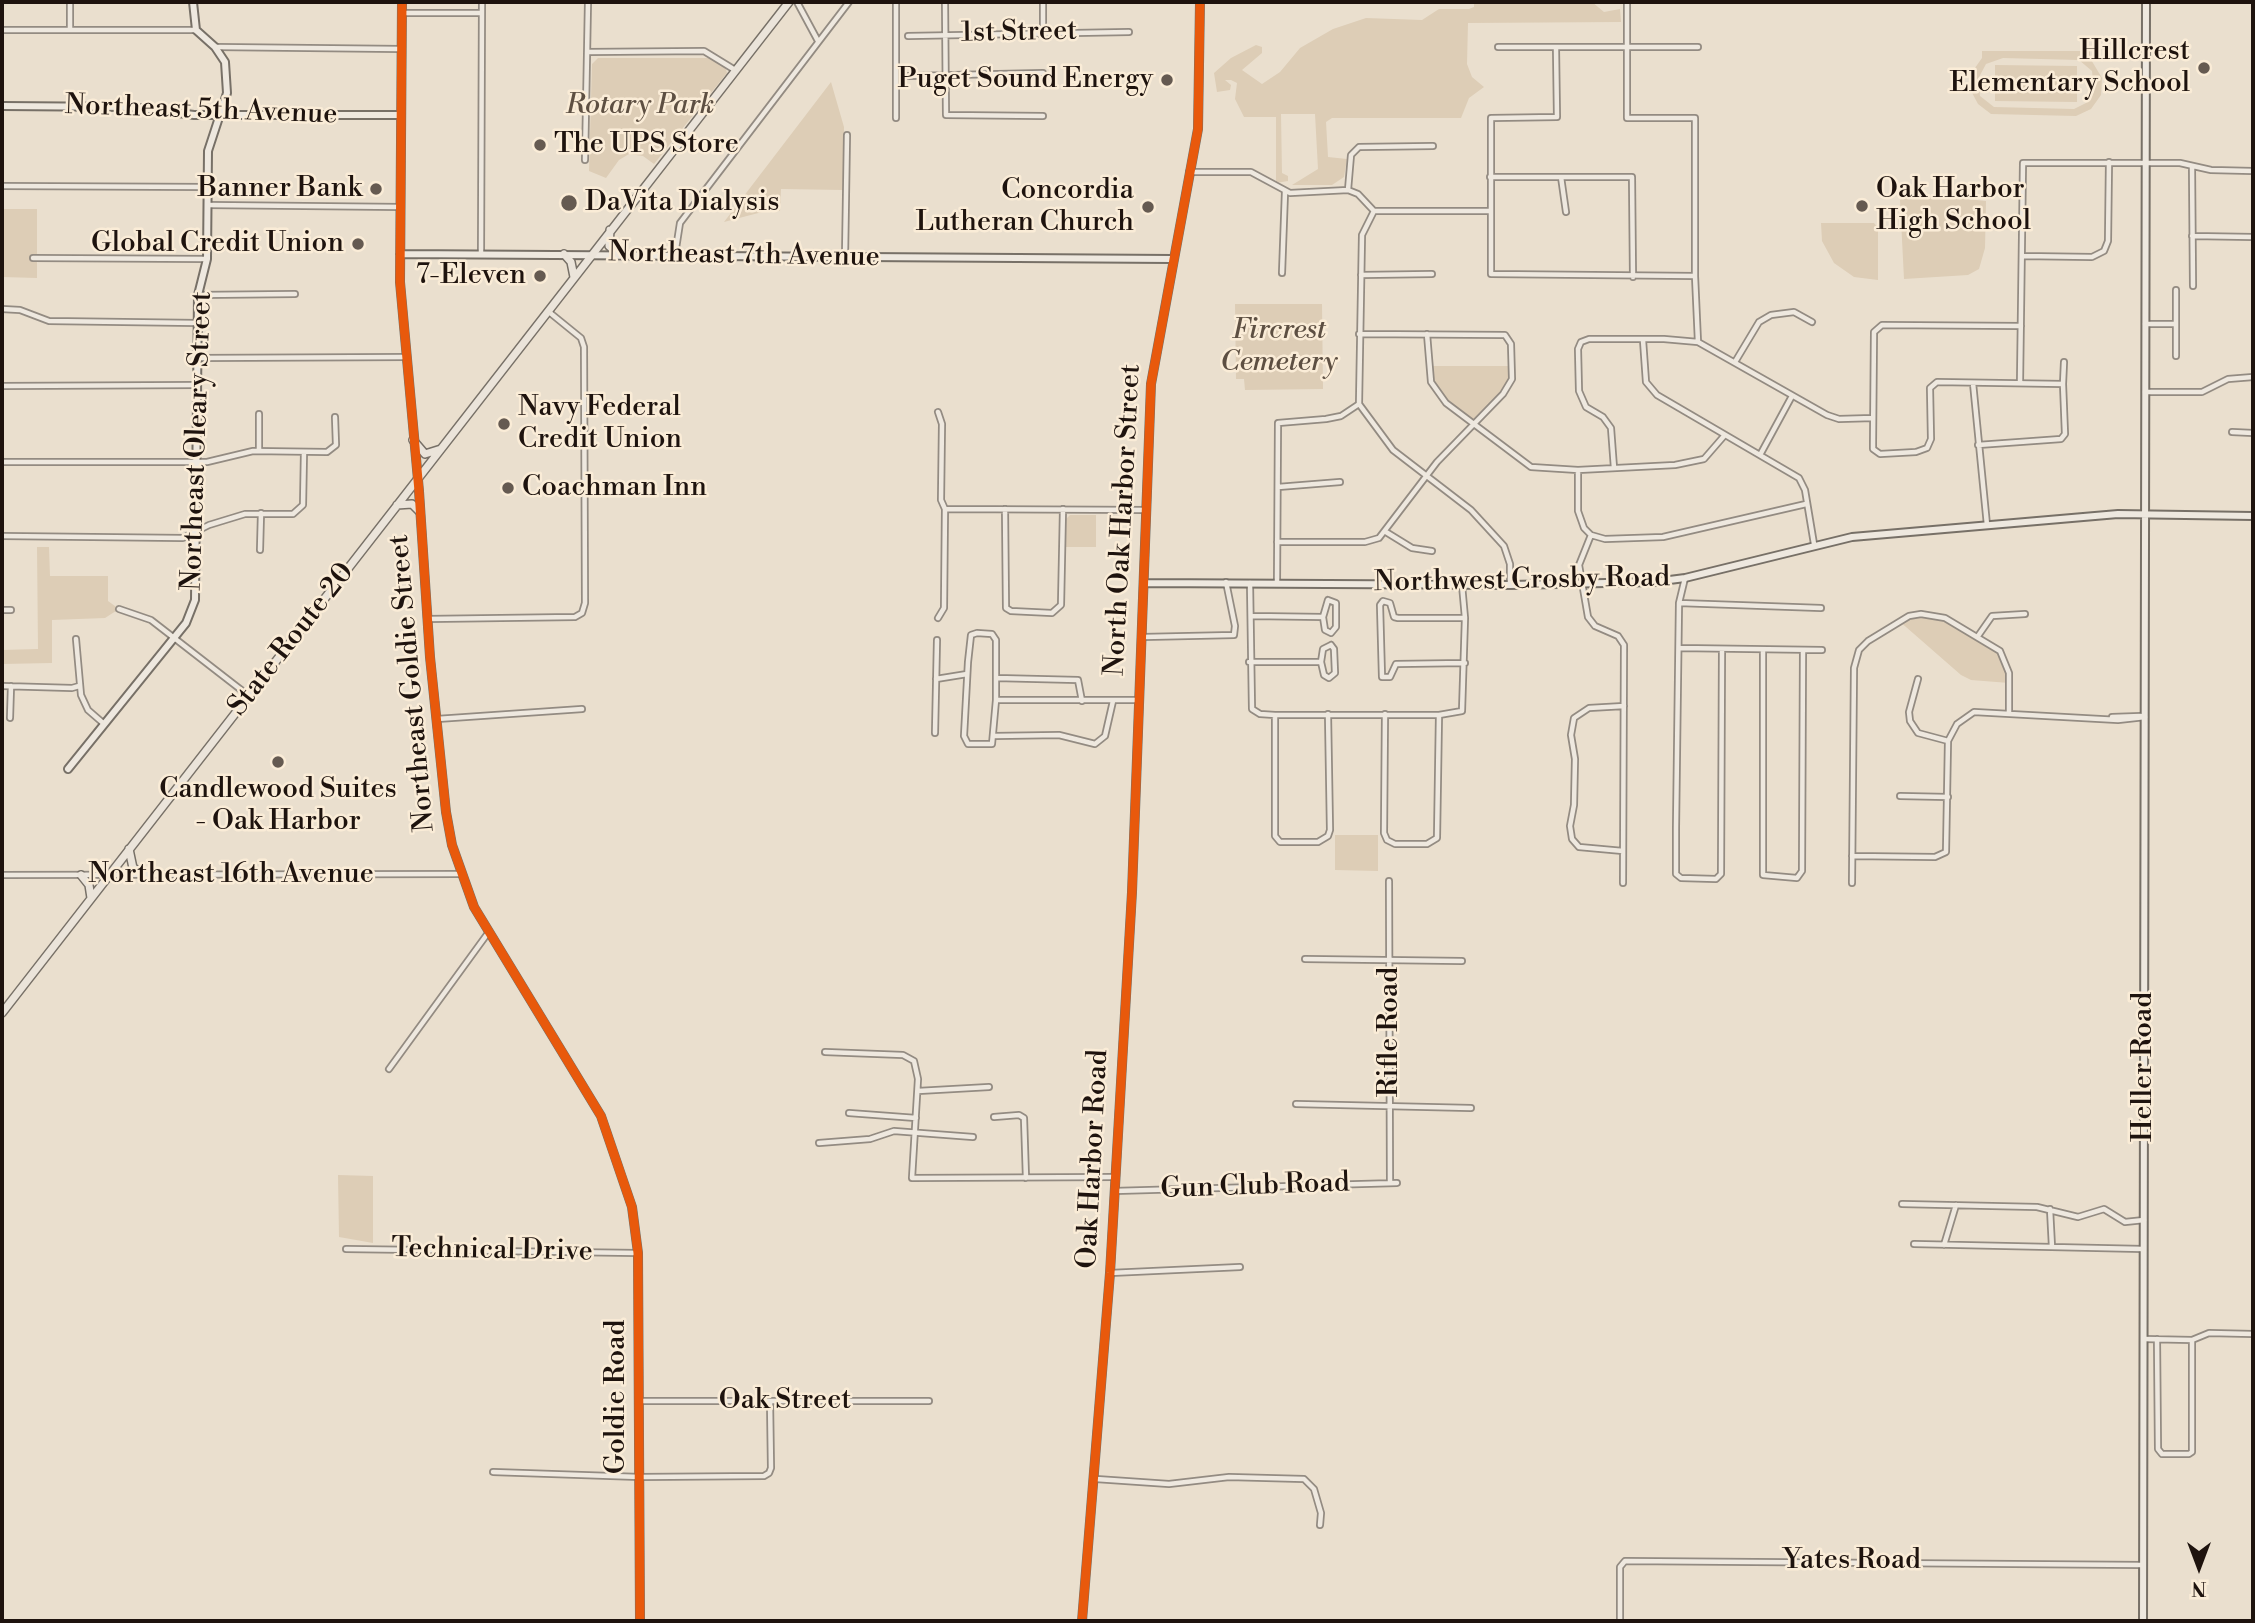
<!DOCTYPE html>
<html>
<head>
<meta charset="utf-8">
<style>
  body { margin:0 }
  #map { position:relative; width:2255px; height:1623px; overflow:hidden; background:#eadfce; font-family:"Libre Bodoni",serif }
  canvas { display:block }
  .frame { position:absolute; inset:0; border:4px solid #1e130e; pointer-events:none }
  .north { position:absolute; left:2164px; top:1532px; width:70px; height:70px; -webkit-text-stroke:5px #faecd7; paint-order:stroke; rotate:180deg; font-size:19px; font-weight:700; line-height:28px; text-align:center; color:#1e130e }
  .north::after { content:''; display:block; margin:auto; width:24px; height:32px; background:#1e130e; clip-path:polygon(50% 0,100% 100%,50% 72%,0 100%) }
</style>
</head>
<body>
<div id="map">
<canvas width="2255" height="1623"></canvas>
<div class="frame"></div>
<div class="north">N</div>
</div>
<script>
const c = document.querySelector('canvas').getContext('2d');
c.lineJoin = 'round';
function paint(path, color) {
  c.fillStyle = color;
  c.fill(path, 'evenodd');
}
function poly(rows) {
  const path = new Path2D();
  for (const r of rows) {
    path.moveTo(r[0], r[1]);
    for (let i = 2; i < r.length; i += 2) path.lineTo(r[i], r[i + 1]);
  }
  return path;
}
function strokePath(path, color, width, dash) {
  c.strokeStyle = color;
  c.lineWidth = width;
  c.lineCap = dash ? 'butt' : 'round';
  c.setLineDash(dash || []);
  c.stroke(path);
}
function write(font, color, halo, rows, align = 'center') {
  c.font = font + ' "Libre Bodoni",serif';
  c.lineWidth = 5;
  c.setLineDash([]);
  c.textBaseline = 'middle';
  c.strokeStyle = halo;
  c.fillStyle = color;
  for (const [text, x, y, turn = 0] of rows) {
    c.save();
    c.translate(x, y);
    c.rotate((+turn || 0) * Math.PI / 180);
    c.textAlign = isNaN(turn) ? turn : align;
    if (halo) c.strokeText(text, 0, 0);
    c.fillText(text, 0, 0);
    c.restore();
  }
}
paint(poly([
  [1474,2,1592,2,1604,12,1620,9,1621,22,1468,23,1467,64,1472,77,1484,87,1469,98,1461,118,1332,118,1326,122,1328,157,1347,159,1344,177,1332,185,1292,185,1318,169,1315,114,1281,114,1282,173,1288,176,1288,181,1276,183,1276,117,1244,117,1235,99,1237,83,1231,80,1225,80,1231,85,1230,90,1217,92,1214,73,1231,58,1256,45,1262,47,1262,53,1242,70,1262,84,1280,72,1300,48,1333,29,1366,18,1422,20,1439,9,1469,9,1474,7],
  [1982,51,2090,51,2090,58,2102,78,2101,95,2091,109,2076,116,1991,114,1978,104,1970,89,1972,72,1982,58],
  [2003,58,2079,60,2092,71,2094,92,2086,103,2074,109,1994,107,1980,96,1978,79,1986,64],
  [598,58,711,58,725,66,727,73,654,164,643,156,629,154,619,160,606,178,589,171,592,64],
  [1995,65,2077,66,2077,102,1995,101],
  [831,82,844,127,843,190,781,189,780,211,766,211,724,222],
  [1907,193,1986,201,1985,248,1979,269,1968,275,1904,279,1900,200],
  [2,209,37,209,37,278,2,277],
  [1821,223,1874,223,1878,228,1878,280,1854,277,1834,263,1822,241],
  [1235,304,1322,304,1323,389,1245,390,1244,379,1236,379],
  [1429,366,1513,366,1509,388,1474,423,1446,403,1431,382],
  [1070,515,1096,515,1096,547,1065,547,1065,520],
  [37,547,49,547,50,576,108,576,108,601,119,609,105,618,52,620,52,663,2,664,2,650,38,649],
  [1921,614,1945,618,2000,651,2007,661,2009,683,1971,680,1961,675,1898,620],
  [1335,835,1378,835,1378,871,1335,870],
  [338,1175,373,1176,373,1243,339,1237]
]), '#ddcdb6');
const street = poly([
  [797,2,818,41],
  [896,2,896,118],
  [945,2,946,115,1043,116],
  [1043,2,1043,32],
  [1627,2,1627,118,1695,118,1695,276,1698,342],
  [402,13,482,13],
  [2,30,196,30],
  [70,30,70,2],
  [908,36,1129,32],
  [216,47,401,49],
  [1498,47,1698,47],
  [1556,48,1557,117,1491,118,1491,274,1695,276],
  [588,52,704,51,735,70],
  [908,76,1043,73],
  [585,160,588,2],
  [2192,167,2193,286],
  [1189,172,1251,172,1290,193,1348,190,1358,194,1374,211,1490,211],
  [1490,177,1632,177,1633,277],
  [1561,177,1566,212],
  [2,186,207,187],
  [1348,190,1351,155,1359,147,1433,146],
  [208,205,401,207],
  [1374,211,1362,235,1359,404,1393,450,1471,510,1504,546,1510,564,1510,585],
  [2192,236,2253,237],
  [481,253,482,2],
  [675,255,680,223,849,2],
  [2022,256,2092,257,2104,251,2108,241,2109,162],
  [845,257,847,135],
  [33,258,207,259],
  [1282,273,1285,192],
  [1361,275,1432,274],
  [2176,290,2176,356],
  [198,295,295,294],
  [2,309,20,310,49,321,198,323],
  [2145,324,2176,324],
  [1427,334,1431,382,1446,403,1531,467,1578,470,1675,465,1704,459,1724,436],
  [1643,340,1646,382,1657,395,1799,478,1805,490,1814,544],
  [197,358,407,357],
  [1735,362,1759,322,1771,315,1794,312,1812,322],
  [1973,383,1987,525],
  [2020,383,2023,163,2180,163,2211,170,2253,171],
  [2063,384,2064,362],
  [2,386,197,385],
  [2145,392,2202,392,2228,379,2253,377],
  [938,412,942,424,941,500,945,509,944,608,938,618],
  [259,414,259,451],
  [2232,432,2253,433],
  [1978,445,2061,439,2065,434,2063,384,1937,382,1930,388,1931,439,1927,448,1916,452,1880,454,1873,449,1873,444,1874,332,1882,325,2021,326],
  [1760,455,1792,396],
  [2,462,207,462,253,451,327,452,336,445,335,417],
  [1614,468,1611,428,1603,417,1586,407,1579,391,1578,349,1581,342,1589,339,1664,339,1698,342,1827,415,1839,419,1873,418],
  [1578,470,1578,511,1584,528,1591,535,1579,565,1588,617,1595,626,1618,636,1624,645,1623,883],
  [1278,487,1340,482],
  [945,509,1146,510],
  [1005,509,1006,608,1011,611,1052,613,1061,605,1063,509],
  [1386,532,1412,548,1432,551],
  [1591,535,1605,539,1663,537,1806,504],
  [2,536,183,538,209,525,245,514,293,514,303,505,304,452],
  [1277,542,1365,542,1379,538,1437,462,1503,394,1512,379,1511,344,1505,335,1359,334],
  [260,550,261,513],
  [1685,578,1679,603,1676,828,1676,874,1681,878,1716,879,1721,874,1722,651],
  [1250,583,1252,709,1260,714,1275,715,1439,715,1462,711,1465,618,1462,585],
  [1277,583,1278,423,1326,419,1341,416,1359,404],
  [1328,600,1336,603,1336,627,1331,633,1325,630,1323,617,1328,600],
  [1679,603,1821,608],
  [119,609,151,620,249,696],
  [2,610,11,610],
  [1252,616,1323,617],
  [427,619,575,617,582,613,585,603,584,347,581,338,549,312],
  [1978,636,1992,616,2025,614],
  [1143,637,1234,635,1235,626,1226,582],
  [76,639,81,695,88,710,103,723],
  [1331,645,1334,649,1335,673,1329,678,1324,675,1321,662,1323,649,1331,645],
  [1679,648,1822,650],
  [1763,651,1763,875,1797,878,1802,871,1803,650],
  [1249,662,1321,662],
  [1465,663,1396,664,1390,677,1382,677,1380,605,1383,601,1390,603,1394,617,1398,618,1465,618],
  [996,678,1078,680,1082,701],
  [936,679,967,674],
  [1918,679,1909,712,1910,721,1918,733,1948,741],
  [2,686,72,688,79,686],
  [996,700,996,640,992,634,977,633,971,635,968,662,964,736,968,744,992,744,996,700,1138,700],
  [1385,714,1384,833,1387,840,1395,844,1427,844,1437,838,1439,715],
  [1275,715,1275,836,1280,842,1318,842,1328,836,1330,830,1328,714],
  [2112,717,2141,716],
  [10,718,11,686],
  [437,719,582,709],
  [935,733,937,640],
  [994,736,1059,735,1095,744,1105,736,1113,701],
  [1900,796,1948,797],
  [1623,851,1579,847,1572,839,1570,826,1574,805,1575,759,1571,735,1574,718,1589,708,1624,706],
  [1852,856,1935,857,1946,852,1948,741,1957,724,1974,712,2118,720,2145,717],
  [2,875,461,874],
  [1389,881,1390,1183],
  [1852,883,1854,668,1859,650,1868,641,1909,616,1921,614,1945,618,2000,651,2009,673,2009,713],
  [1305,959,1462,961],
  [825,1052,903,1055,914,1061,918,1079,912,1178,1114,1177],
  [389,1069,488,933],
  [918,1091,989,1087],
  [1296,1104,1471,1108],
  [849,1113,916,1118],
  [994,1117,1019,1115,1024,1118,1026,1178],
  [819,1143,870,1139,894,1131,973,1137],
  [1114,1191,1397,1183],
  [1902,1204,2037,1207,2078,1217,2104,1209,2125,1222,2144,1220],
  [2050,1209,2052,1247],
  [1914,1244,2143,1249],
  [1944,1245,1956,1205],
  [346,1249,638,1253],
  [1110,1273,1240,1267],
  [2144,1339,2192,1340,2209,1333,2253,1334],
  [2157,1339,2158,1449,2162,1454,2189,1454,2192,1452,2192,1340],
  [640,1401,929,1401],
  [493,1472,640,1477,764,1476,769,1473,771,1468,770,1401],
  [1096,1479,1169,1484,1229,1477,1304,1479,1314,1489,1321,1513,1320,1525],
  [1620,1621,1620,1567,1625,1561,2143,1565]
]);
const secondary = poly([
  [402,2,400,282,419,491,430,657,446,812,452,845,474,907,601,1116,632,1207,638,1253,640,1621],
  [2,106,131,107,194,115,401,115],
  [400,254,1172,259],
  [1145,583,1510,585,1654,582,1685,578,1852,537,2118,514,2253,516],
  [68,769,186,623,195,600,198,295,207,259,208,151,227,93,225,62,215,47,196,30,193,2],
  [1082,1621,1110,1273,1132,892,1151,384,1198,129,1200,2],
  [2143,1621,2146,2]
]);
const primary = poly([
  [610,230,609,246,619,255],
  [564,254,571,262,574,277],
  [413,440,425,454,441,449],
  [397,505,412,504,420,512],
  [129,849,133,868,148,875],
  [81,875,89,885,91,898],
  [2,1013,789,2]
]);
strokePath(street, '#938b82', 8);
strokePath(secondary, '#777067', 10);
strokePath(primary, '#777067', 10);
strokePath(street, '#eee8df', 4.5);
strokePath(secondary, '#eee8df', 6);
strokePath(primary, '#ebe4da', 7);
strokePath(poly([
  [402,2,400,282,419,491,430,657,446,812,452,845,474,907,601,1116,632,1207,638,1253,640,1621],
  [1082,1621,1110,1273,1132,892,1151,384,1198,129,1200,2]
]), '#e8590c', 9);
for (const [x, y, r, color] of [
  [2204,68,7,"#655a51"],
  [1167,80,7,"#655a51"],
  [540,145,7,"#655a51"],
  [376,189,7,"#655a51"],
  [569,203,9,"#655a51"],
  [1862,206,7,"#655a51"],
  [1148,207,7,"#655a51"],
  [358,244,7,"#655a51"],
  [540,276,7,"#655a51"],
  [504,424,7,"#655a51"],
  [508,488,7,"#655a51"],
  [278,762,7,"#655a51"]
]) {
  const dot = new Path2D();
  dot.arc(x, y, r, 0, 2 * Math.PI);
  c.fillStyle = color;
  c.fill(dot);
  strokePath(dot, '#faecd7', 2.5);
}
write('28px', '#1e130e', '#faecd7', [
  ["1st Street",1019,33,-1],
  ["Northeast 5th Avenue",201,111,2],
  ["Northeast 7th Avenue",744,256,1],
  ["Northeast Oleary Street",198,441,-88],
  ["North Oak Harbor Street",1124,520,-87],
  ["Northwest Crosby Road",1522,581,-1],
  ["State Route 20",292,640,-52],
  ["Northeast Goldie Street",413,683,-95],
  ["Northeast 16th Avenue",231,875],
  ["Rifle Road",1390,1032,-90],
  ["Heller Road",2144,1067,-90],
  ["Oak Harbor Road",1094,1159,-87],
  ["Gun Club Road",1255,1187,-2],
  ["Technical Drive",492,1251,1],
  ["Goldie Road",617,1397,-90],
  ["Oak Street",785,1401],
  ["Yates Road",1852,1561]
]);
write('28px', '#1e130e', '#faecd7', [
  ["Hillcrest",2190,52],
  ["Elementary School",2190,84],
  ["Puget Sound Energy",1153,80],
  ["The UPS Store",554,145,"left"],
  ["Banner Bank",362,189],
  ["Oak Harbor",1876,190,"left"],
  ["High School",1876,222,"left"],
  ["Concordia",1134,191],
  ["Lutheran Church",1134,223],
  ["DaVita Dialysis",585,203,"left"],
  ["Global Credit Union",344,244],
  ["7-Eleven",526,276],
  ["Navy Federal",518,408,"left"],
  ["Credit Union",518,440,"left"],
  ["Coachman Inn",522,488,"left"],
  ["Candlewood Suites",278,790,"center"],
  ["- Oak Harbor",278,822,"center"]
], 'right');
write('italic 28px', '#5d4f42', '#faecd7', [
  ["Rotary Park",640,106],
  ["Fircrest",1279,331],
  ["Cemetery",1279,363]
]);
</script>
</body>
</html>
